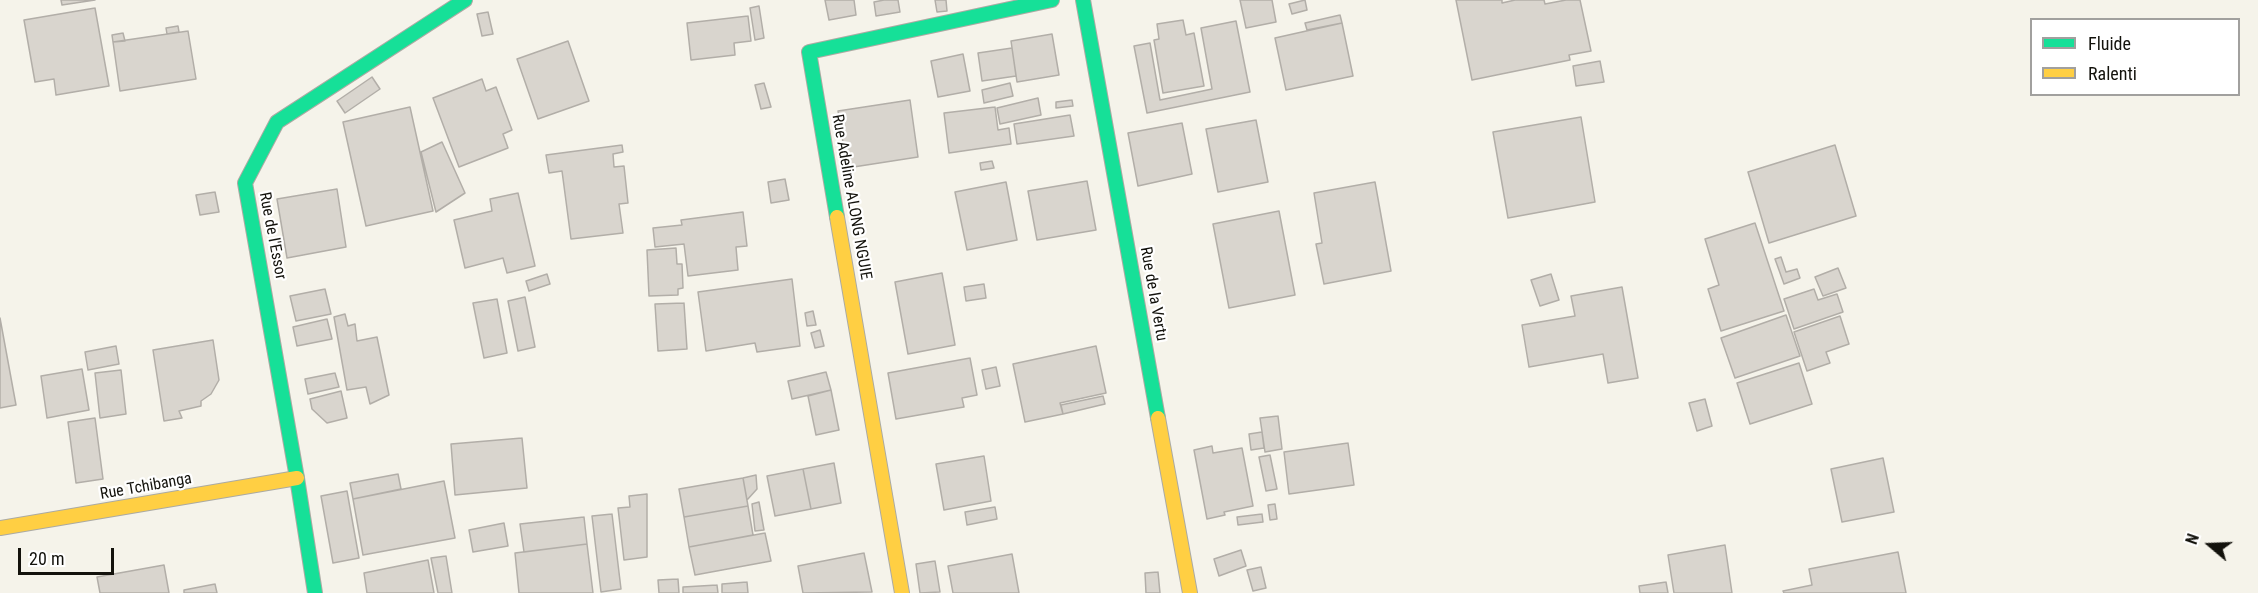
<!DOCTYPE html>
<html>
<head>
<meta charset="utf-8">
<style>
  body { margin:0 }
  #map { position:relative; width:2258px; height:593px; overflow:hidden; background:#f5f3ea; font-family:"Roboto Condensed",sans-serif }
  canvas { display:block }
  .legend { position:absolute; left:2030px; top:18px; width:210px; height:78px; box-sizing:border-box; background:#fff; border:2px solid #a1a09e; margin:0; padding:8px 10px; list-style:none; font-size:18px; color:#13120c }
  .legend li { display:flex; align-items:center; gap:12px; height:30px }
  .legend b { width:30px; border:2px solid #a1a09e }
  .north { position:absolute; left:2180px; top:515px; width:60px; height:60px; -webkit-text-stroke:4px #fff; paint-order:stroke; rotate:289deg; font-size:16px; font-weight:700; line-height:24px; text-align:center; color:#13120c }
  .north::after { content:''; display:block; margin:auto; width:21px; height:27px; background:#13120c; clip-path:polygon(50% 0,100% 100%,50% 72%,0 100%) }
  .scale { position:absolute; left:18px; top:548px; width:96px; height:27px; box-sizing:border-box; border:3px solid #13120c; border-top:0; padding-left:8px; font-size:18px; line-height:21px; white-space:nowrap; color:#13120c; -webkit-text-stroke:4px #fff; paint-order:stroke }
</style>
</head>
<body>
<div id="map">
<canvas width="2258" height="593"></canvas>
<ul class="legend">
<li><b style="height:8px;background:#16e098"></b>Fluide</li>
<li><b style="height:8px;background:#ffcf43"></b>Ralenti</li>
</ul>
<div class="north">N</div>
<div class="scale">20 m</div>
</div>
<script>
const c = document.querySelector('canvas').getContext('2d');
c.lineJoin = 'round';
function paint(path, color) {
  c.fillStyle = color;
  c.fill(path, 'evenodd');
}
function poly(rows) {
  const path = new Path2D();
  for (const r of rows) {
    path.moveTo(r[0], r[1]);
    for (let i = 2; i < r.length; i += 2) path.lineTo(r[i], r[i + 1]);
  }
  return path;
}
function strokePath(path, color, width, dash) {
  c.strokeStyle = color;
  c.lineWidth = width;
  c.lineCap = dash ? 'butt' : 'round';
  c.setLineDash(dash || []);
  c.stroke(path);
}
function write(font, color, halo, rows, align = 'center') {
  c.font = font + ' "Roboto Condensed",sans-serif';
  c.lineWidth = 4.5;
  c.setLineDash([]);
  c.textBaseline = 'middle';
  c.strokeStyle = halo;
  c.fillStyle = color;
  for (const [text, x, y, turn = 0] of rows) {
    c.save();
    c.translate(x, y);
    c.rotate((+turn || 0) * Math.PI / 180);
    c.textAlign = isNaN(turn) ? turn : align;
    if (halo) c.strokeText(text, 0, 0);
    c.fillText(text, 0, 0);
    c.restore();
  }
}
const building = poly([
  [61,0,95,0,62,5,61,0],
  [825,0,854,0,856,15,829,20,825,0],
  [884,0,898,0,900,12,876,16,874,2,884,0],
  [935,0,946,0,947,11,937,12,935,0],
  [1240,0,1272,0,1276,22,1246,28,1240,0],
  [1305,0,1307,10,1292,14,1289,4,1305,0],
  [1456,0,1502,0,1502,3,1515,0,1544,0,1545,4,1566,0,1580,0,1591,51,1569,55,1570,60,1472,80,1456,0],
  [759,6,764,38,755,40,750,8,759,6],
  [95,8,109,86,56,95,54,79,35,82,24,20,95,8],
  [488,12,493,34,482,36,477,14,488,12],
  [1340,15,1342,23,1307,30,1305,23,1340,15],
  [748,16,751,41,734,43,735,55,691,60,687,23,748,16],
  [1183,20,1186,35,1194,33,1204,86,1163,93,1154,40,1159,39,1157,24,1183,20],
  [1236,21,1250,92,1147,113,1134,46,1150,43,1160,100,1212,89,1201,28,1236,21],
  [1342,23,1353,76,1286,90,1275,38,1342,23],
  [178,26,179,32,167,34,166,28,178,26],
  [188,31,196,79,120,91,113,42,188,31],
  [123,33,125,41,113,42,112,35,123,33],
  [1052,34,1059,75,1017,82,1011,41,1052,34],
  [568,41,589,101,538,119,517,59,568,41],
  [1012,48,1016,76,982,81,978,53,1012,48],
  [963,54,970,91,938,97,931,61,963,54],
  [1600,61,1604,82,1576,86,1573,66,1600,61],
  [372,77,380,89,345,113,337,101,372,77],
  [482,79,486,91,496,87,512,130,503,134,508,148,459,167,433,98,482,79],
  [764,83,771,107,761,109,755,85,764,83],
  [1010,83,1013,96,984,103,982,90,1010,83],
  [1038,98,1041,115,1000,124,997,108,1038,98],
  [910,100,918,157,847,168,838,111,910,100],
  [1072,100,1073,106,1056,108,1056,102,1072,100],
  [410,107,433,211,366,226,343,122,410,107],
  [995,107,998,130,1009,128,1011,144,949,153,944,113,995,107],
  [1070,115,1074,136,1017,144,1014,124,1070,115],
  [1581,117,1595,202,1508,218,1493,132,1581,117],
  [1256,120,1268,182,1218,192,1206,129,1256,120],
  [1182,123,1192,174,1138,186,1128,133,1182,123],
  [442,142,465,193,436,212,421,152,442,142],
  [622,145,623,152,613,154,614,167,624,166,628,203,619,204,623,233,571,239,562,171,549,173,546,155,622,145],
  [1835,145,1856,216,1769,243,1748,172,1835,145],
  [992,161,994,168,981,170,980,163,992,161],
  [785,179,789,200,771,203,768,182,785,179],
  [1087,181,1096,230,1037,240,1028,191,1087,181],
  [1006,182,1017,240,967,250,955,192,1006,182],
  [1375,182,1391,271,1324,284,1316,244,1322,243,1314,193,1375,182],
  [337,189,346,247,287,258,277,199,337,189],
  [215,192,219,212,200,215,196,195,215,192],
  [518,193,535,266,507,273,503,258,465,268,454,220,492,211,490,199,518,193],
  [1279,211,1295,295,1229,308,1213,224,1279,211],
  [743,212,747,246,736,247,738,270,688,276,684,244,655,247,653,228,682,225,681,220,743,212],
  [1755,223,1784,311,1721,331,1708,289,1719,285,1705,239,1755,223],
  [676,248,677,264,682,264,683,288,678,289,678,295,649,296,647,250,676,248],
  [1781,257,1786,272,1797,269,1800,278,1784,284,1775,259,1781,257],
  [1838,268,1846,288,1823,296,1815,277,1838,268],
  [942,273,955,345,908,354,895,282,942,273],
  [547,274,550,284,529,291,526,281,547,274],
  [1551,274,1559,300,1540,306,1531,280,1551,274],
  [792,279,800,346,757,352,755,343,706,351,698,292,792,279],
  [984,284,986,298,966,301,964,287,984,284],
  [1622,287,1638,378,1608,383,1603,354,1529,367,1522,325,1575,316,1571,296,1622,287],
  [325,289,331,314,296,321,290,296,325,289],
  [1814,289,1818,300,1837,294,1843,312,1794,329,1784,299,1814,289],
  [525,297,535,347,518,351,508,301,525,297],
  [497,299,507,353,484,358,473,303,497,299],
  [684,303,687,349,658,351,655,304,684,303],
  [813,311,816,325,807,326,805,313,813,311],
  [345,314,348,326,355,324,357,341,377,337,389,395,370,404,366,387,347,390,334,317,345,314],
  [1786,315,1800,356,1735,378,1721,338,1786,315],
  [1840,316,1849,344,1826,352,1830,363,1807,371,1794,332,1840,316],
  [0,318,16,405,0,408,0,318],
  [327,319,332,339,297,346,293,327,327,319],
  [820,330,824,346,815,348,811,333,820,330],
  [213,340,219,380,211,394,201,401,201,406,179,411,182,418,164,421,153,350,213,340],
  [116,346,119,364,88,370,85,352,116,346],
  [1096,346,1106,393,1060,403,1063,414,1025,422,1013,364,1096,346],
  [970,358,977,395,962,398,964,407,896,419,888,373,970,358],
  [1799,363,1812,404,1750,424,1737,383,1799,363],
  [996,367,1000,386,986,389,982,370,996,367],
  [82,369,89,410,47,418,41,376,82,369],
  [121,370,126,414,100,418,95,373,121,370],
  [826,372,831,390,792,399,788,381,826,372],
  [335,373,339,387,308,394,305,379,335,373],
  [831,390,839,430,816,435,808,396,831,390],
  [341,391,347,418,327,423,312,409,310,399,341,391],
  [1103,396,1105,404,1063,414,1061,405,1103,396],
  [1705,399,1712,426,1697,431,1689,403,1705,399],
  [1278,416,1282,449,1265,452,1260,418,1278,416],
  [95,418,103,479,76,483,68,422,95,418],
  [1262,432,1264,448,1251,450,1249,434,1262,432],
  [522,438,527,488,455,495,451,444,522,438],
  [1348,443,1354,485,1289,494,1284,452,1348,443],
  [1212,446,1213,453,1242,448,1253,506,1224,512,1225,515,1207,519,1194,450,1212,446],
  [1270,455,1277,489,1266,491,1259,457,1270,455],
  [984,456,991,501,944,510,936,464,984,456],
  [1883,458,1894,512,1842,522,1831,469,1883,458],
  [834,463,841,503,811,509,803,469,834,463],
  [803,469,811,509,775,516,767,476,803,469],
  [398,474,401,489,353,499,350,483,398,474],
  [756,475,757,489,747,500,743,478,756,475],
  [743,478,748,506,684,517,679,489,743,478],
  [444,481,455,538,363,555,353,499,444,481],
  [347,491,359,558,333,563,321,496,347,491],
  [647,494,647,557,624,560,618,508,630,507,629,496,647,494],
  [759,502,764,530,755,531,752,504,759,502],
  [1275,504,1277,519,1270,520,1268,505,1275,504],
  [748,506,753,535,689,547,684,517,748,506],
  [995,507,997,519,967,525,965,512,995,507],
  [612,514,621,589,601,592,592,516,612,514],
  [1262,514,1263,522,1238,525,1237,517,1262,514],
  [584,517,587,544,524,552,520,524,584,517],
  [504,523,508,546,473,552,469,530,504,523],
  [765,533,771,561,695,575,689,547,765,533],
  [587,544,593,593,519,593,515,553,587,544],
  [1725,545,1732,593,1674,593,1668,555,1725,545],
  [1241,550,1246,566,1219,576,1214,559,1241,550],
  [1898,552,1906,593,1784,593,1783,591,1812,585,1809,569,1898,552],
  [864,553,872,592,803,593,798,566,864,553],
  [1012,554,1019,593,953,593,948,566,1012,554],
  [446,556,452,593,438,593,431,558,446,556],
  [428,560,434,593,367,593,364,573,428,560],
  [935,561,940,592,920,593,916,564,935,561],
  [164,565,169,593,100,593,97,577,164,565],
  [1261,567,1266,588,1253,591,1247,570,1261,567],
  [1158,572,1160,593,1146,593,1145,573,1158,572],
  [678,579,679,593,659,593,658,580,678,579],
  [747,582,748,593,722,593,722,584,747,582],
  [1666,582,1668,593,1640,593,1639,586,1666,582],
  [215,584,217,593,184,593,184,590,215,584],
  [717,585,718,593,683,593,683,587,717,585]
]);
paint(building, '#d9d5ce');
strokePath(building, '#b2aea8', 1.5);
const fast = poly([
  [1083,0,1158,418],
  [837,217,809,52,1052,0],
  [315,593,297,478,245,183,277,122,465,0]
]);
const slow = poly([
  [837,217,902,593],
  [1158,418,1190,593],
  [0,528,297,478]
]);
strokePath(fast, '#abaaa3', 16);
strokePath(slow, '#abaaa3', 16);
strokePath(fast, '#16e098', 14);
strokePath(slow, '#ffcf43', 14);
write('16px', '#13120c', '#fff', [
  ["Rue Adeline ALONG NGUIE",851,197,80],
  ["Rue de l'Essor",272,236,79],
  ["Rue de la Vertu",1153,294,80],
  ["Rue Tchibanga",146,487,-10]
]);
</script>
</body>
</html>
